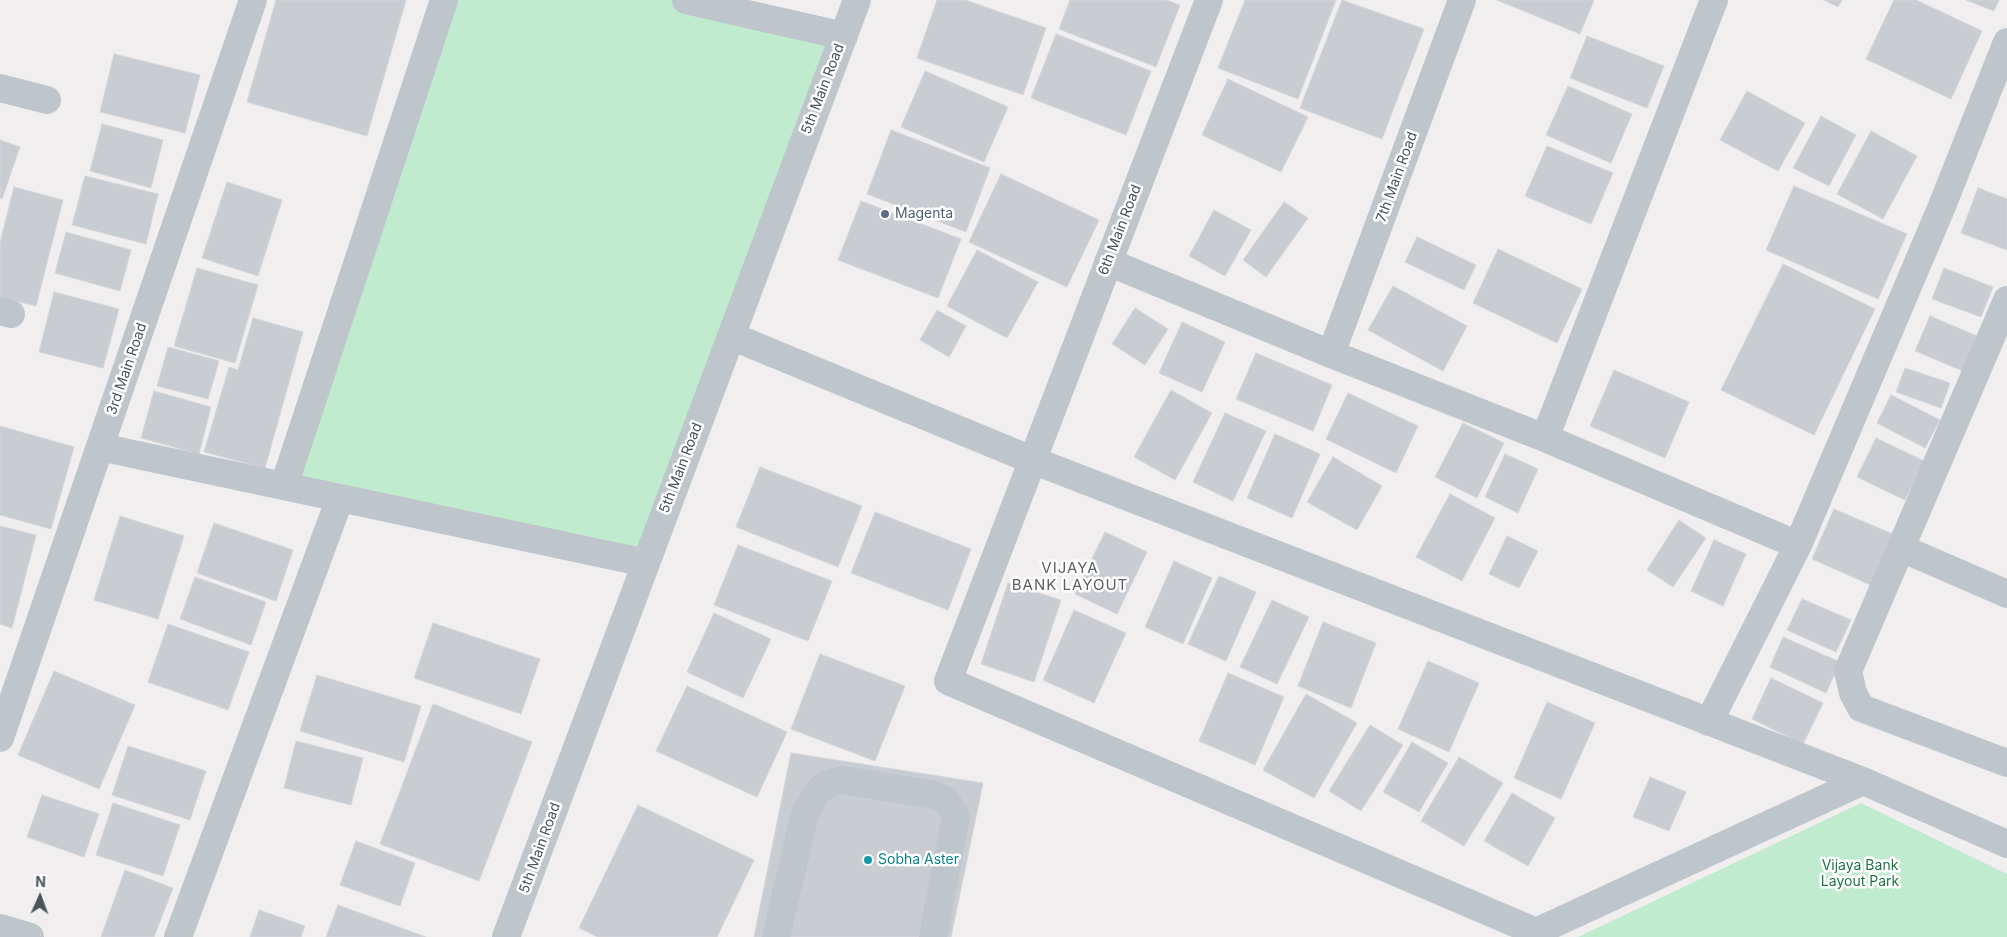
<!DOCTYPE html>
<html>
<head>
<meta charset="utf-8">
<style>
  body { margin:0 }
  #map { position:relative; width:2007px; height:937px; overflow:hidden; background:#f1eeef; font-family:Inter,sans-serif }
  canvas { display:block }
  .north { position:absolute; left:15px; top:872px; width:50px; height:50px; -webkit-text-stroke:4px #fff; paint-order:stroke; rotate:2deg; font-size:14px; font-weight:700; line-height:20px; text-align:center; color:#48535a }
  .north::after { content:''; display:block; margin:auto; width:18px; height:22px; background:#48535a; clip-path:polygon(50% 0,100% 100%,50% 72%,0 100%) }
</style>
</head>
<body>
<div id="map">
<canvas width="2007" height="937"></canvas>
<div class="north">N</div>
</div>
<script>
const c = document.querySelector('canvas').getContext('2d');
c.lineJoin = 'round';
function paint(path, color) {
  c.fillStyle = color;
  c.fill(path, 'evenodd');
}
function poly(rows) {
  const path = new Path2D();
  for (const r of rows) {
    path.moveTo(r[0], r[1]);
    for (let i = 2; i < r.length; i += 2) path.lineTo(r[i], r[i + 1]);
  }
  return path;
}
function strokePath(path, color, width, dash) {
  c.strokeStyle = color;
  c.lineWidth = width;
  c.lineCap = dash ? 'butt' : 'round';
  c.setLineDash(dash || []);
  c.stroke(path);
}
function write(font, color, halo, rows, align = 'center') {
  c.font = font + ' Inter,sans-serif';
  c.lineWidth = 5;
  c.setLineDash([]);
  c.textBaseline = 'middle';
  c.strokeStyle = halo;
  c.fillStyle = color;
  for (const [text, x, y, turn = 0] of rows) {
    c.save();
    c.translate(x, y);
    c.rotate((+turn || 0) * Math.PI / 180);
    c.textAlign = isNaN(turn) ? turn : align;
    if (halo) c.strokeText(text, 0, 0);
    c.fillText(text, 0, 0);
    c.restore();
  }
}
paint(poly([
  [444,0,686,0,844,36,646,563,284,486],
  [1861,803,2007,874,2007,937,1578,937]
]), '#c0ebce');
const building = poly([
  [276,0,406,0,367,136,247,102,276,0],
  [937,0,965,0,1046,28,1023,95,917,58,937,0],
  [1070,0,1166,0,1180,5,1156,67,1059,29,1070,0],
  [1245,0,1336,0,1298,99,1218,68,1245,0],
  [1342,0,1424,29,1382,139,1300,108,1342,0],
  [1497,0,1594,0,1580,34,1497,0],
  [1824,0,1842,0,1838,7,1824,0],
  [1894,0,1916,0,1982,31,1951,99,1866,59,1894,0],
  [1966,0,1999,0,1994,11,1966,0],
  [1056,34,1151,71,1126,135,1031,98,1056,34],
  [1587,36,1664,66,1647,108,1570,78,1587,36],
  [114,54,200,75,185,133,100,112,114,54],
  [925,71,1008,107,984,162,901,127,925,71],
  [1228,79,1308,117,1281,172,1202,135,1228,79],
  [1568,86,1632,114,1611,163,1546,135,1568,86],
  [1747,91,1805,123,1778,171,1720,140,1747,91],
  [1821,116,1856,135,1829,186,1793,168,1821,116],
  [102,124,163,140,151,188,90,171,102,124],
  [891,130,990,168,966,232,867,194,891,130],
  [1871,131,1917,156,1883,219,1837,194,1871,131],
  [0,140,20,147,2,199,0,198,0,140],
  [1547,146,1613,173,1591,224,1525,196,1547,146],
  [1001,174,1099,220,1067,287,969,242,1001,174],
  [85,176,158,194,146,244,72,225,85,176],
  [227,182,282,200,258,276,202,258,227,182],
  [1794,186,1907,234,1878,299,1766,250,1794,186],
  [14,187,63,200,36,306,0,297,0,243,14,187],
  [1978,188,2007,199,2007,250,1961,233,1978,188],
  [861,201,961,239,938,298,838,260,861,201],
  [1284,202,1308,218,1266,277,1243,260,1284,202],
  [1214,210,1251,230,1225,276,1189,256,1214,210],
  [66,232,131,250,120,291,55,273,66,232],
  [1417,237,1476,265,1464,290,1405,262,1417,237],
  [1498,249,1582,289,1557,343,1473,303,1498,249],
  [977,250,1038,282,1007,338,947,306,977,250],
  [1783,264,1875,309,1814,435,1721,390,1783,264],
  [197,268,258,285,235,363,174,346,197,268],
  [1944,268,1993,287,1981,317,1932,299,1944,268],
  [1393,286,1467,326,1443,371,1368,330,1393,286],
  [54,292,119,309,103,368,39,352,54,292],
  [1135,308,1168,329,1145,365,1112,344,1135,308],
  [937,310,966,326,949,357,920,340,937,310],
  [1930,316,1977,336,1963,371,1915,351,1930,316],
  [253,318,303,332,265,468,204,452,229,367,238,370,253,318],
  [1182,322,1225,342,1202,392,1159,373,1182,322],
  [168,347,219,361,208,399,157,386,168,347],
  [1256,353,1332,385,1313,431,1236,399,1256,353],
  [1905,368,1950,383,1941,408,1896,392,1905,368],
  [1614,370,1689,402,1665,458,1590,426,1614,370],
  [1171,390,1212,413,1175,480,1134,457,1171,390],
  [154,391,211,407,199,454,141,438,154,391],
  [1348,393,1418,426,1396,473,1326,439,1348,393],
  [1891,395,1940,420,1925,448,1877,423,1891,395],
  [1225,413,1266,431,1233,501,1193,482,1225,413],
  [1463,423,1504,443,1477,498,1435,477,1463,423],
  [0,426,74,447,51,529,0,515,0,426],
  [1275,434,1320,454,1292,518,1247,498,1275,434],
  [1876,438,1924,461,1905,500,1857,477,1876,438],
  [1505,454,1538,469,1518,513,1485,497,1505,454],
  [1333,457,1382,486,1357,530,1307,502,1333,457],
  [760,467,862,506,838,567,736,527,760,467],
  [1450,494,1495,518,1462,581,1416,557,1450,494],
  [1834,509,1895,535,1873,586,1812,559,1834,509],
  [875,512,971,549,948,610,851,573,875,512],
  [120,516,184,536,158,619,94,600,120,516],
  [1679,520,1706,538,1673,587,1647,570,1679,520],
  [214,523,293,550,276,601,197,573,214,523],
  [0,526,36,535,12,628,0,624,0,526],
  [1105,532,1147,552,1117,614,1075,594,1105,532],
  [1507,536,1538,551,1519,588,1489,574,1507,536],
  [1714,540,1746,554,1723,606,1691,591,1714,540],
  [738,545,832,581,808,641,714,605,738,545],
  [1174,561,1212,578,1183,644,1145,627,1174,561],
  [1219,576,1256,592,1226,661,1188,644,1219,576],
  [195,577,266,602,251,645,180,619,195,577],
  [1008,583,1061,600,1034,682,981,664,1008,583],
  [1802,599,1851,620,1836,652,1787,630,1802,599],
  [1272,600,1309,617,1277,684,1240,667,1272,600],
  [1074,610,1126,633,1094,703,1043,680,1074,610],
  [714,613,771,639,743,698,687,672,714,613],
  [1323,622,1376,643,1351,708,1298,686,1323,622],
  [433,623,540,659,521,714,414,678,433,623],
  [168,624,249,652,228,710,148,682,168,624],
  [1783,637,1840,662,1826,693,1770,667,1783,637],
  [820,654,905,686,875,761,791,729,820,654],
  [1428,661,1479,683,1449,752,1398,729,1428,661],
  [54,671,135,705,99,789,18,755,54,671],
  [1228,673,1284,697,1255,765,1199,741,1228,673],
  [317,675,421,706,404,762,300,731,317,675],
  [1771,678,1823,703,1803,744,1752,719,1771,678],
  [687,686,787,732,757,797,656,751,687,686],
  [1306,694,1357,723,1314,798,1263,770,1306,694],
  [1547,702,1595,723,1561,799,1514,778,1547,702],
  [433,704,532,742,479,881,380,844,433,704],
  [1370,725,1403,745,1361,811,1329,791,1370,725],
  [296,741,363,758,351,805,284,788,296,741],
  [1412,742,1448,763,1419,812,1383,792,1412,742],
  [128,746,206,771,190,820,112,795,128,746],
  [791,753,983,783,951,937,754,937,791,753],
  [1459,757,1503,783,1464,846,1421,821,1459,757],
  [1650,777,1686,792,1669,831,1633,817,1650,777],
  [1512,793,1555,818,1528,866,1484,841,1512,793],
  [42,795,99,814,84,857,27,837,42,795],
  [113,803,180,825,163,876,96,855,113,803],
  [638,805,754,860,717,937,598,937,579,928,638,805],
  [356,841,415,863,400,906,340,885,356,841],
  [125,870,173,888,154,937,101,937,125,870],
  [338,905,426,937,326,937,338,905],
  [259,910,305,926,301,937,250,937,259,910]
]);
paint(building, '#c9ccd1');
strokePath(building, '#d3d5d9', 1);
strokePath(poly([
  [686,0,844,36],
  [1209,0,948,681,1536,932,1863,781],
  [0,88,47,100],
  [1108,262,1331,354,1545,438,1798,545],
  [2007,300,1848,671,1853,693,1861,708,2007,763],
  [0,311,11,314],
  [731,336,1032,460,1863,781,2007,844],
  [1331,354,1462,0],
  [1545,438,1714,0],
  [100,447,646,563],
  [284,486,444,0],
  [1901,548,2007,594],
  [1709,722,1798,545,1942,206,2007,42],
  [0,738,253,0],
  [0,928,30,937],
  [178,937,340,498],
  [506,937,857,0],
  [776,937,805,814,816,794,825,785,843,780,935,795,947,802,956,816,933,937]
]), '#bec6cc', 28);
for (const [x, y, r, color] of [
  [885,214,5,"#5c6f8a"],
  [868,860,5,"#0f9aa8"]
]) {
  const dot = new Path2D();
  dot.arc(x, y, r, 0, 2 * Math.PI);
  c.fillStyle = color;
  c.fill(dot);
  strokePath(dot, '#fff', 2);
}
write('14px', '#48535a', '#fff', [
  ["5th Main Road",823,89,-69],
  ["7th Main Road",1397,177,-70],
  ["6th Main Road",1120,230,-69],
  ["3rd Main Road",127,369,-71],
  ["5th Main Road",681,468,-69],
  ["5th Main Road",540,848,-70]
]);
write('14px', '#4e5e75', '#fff', [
  ["Magenta",895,214]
], 'left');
write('14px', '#0d838f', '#fff', [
  ["Sobha Aster",878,860]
], 'left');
write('14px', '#1f7545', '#fff', [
  ["Vijaya Bank",1860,866],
  ["Layout Park",1860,882]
]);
c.letterSpacing = '1px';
write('15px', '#5c5f63', '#fff', [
  ["VIJAYA",1070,568],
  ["BANK LAYOUT",1070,585]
]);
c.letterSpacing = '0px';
</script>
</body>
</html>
